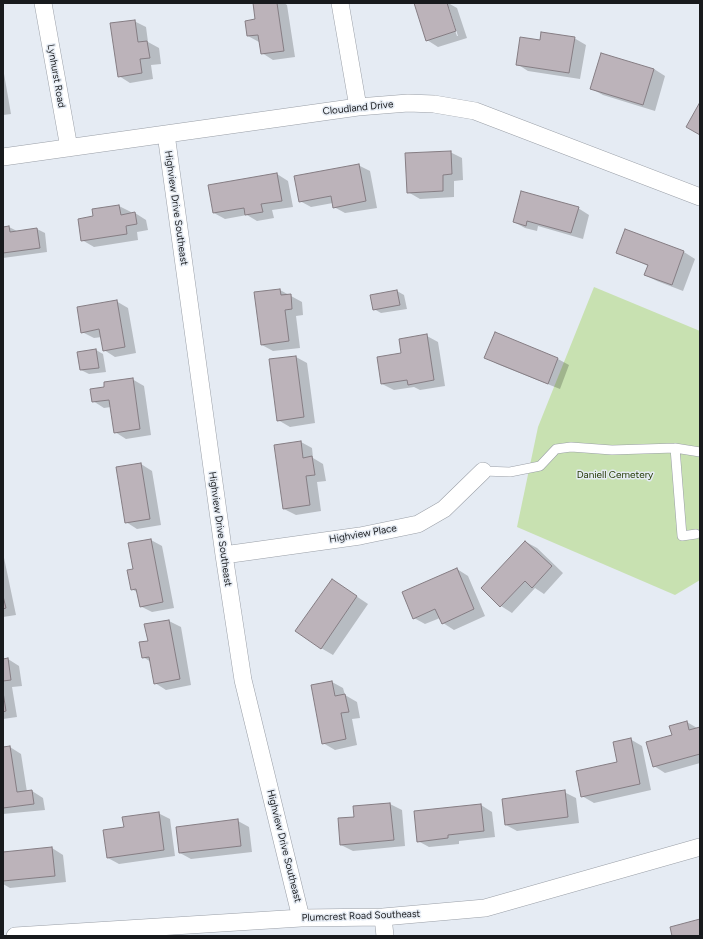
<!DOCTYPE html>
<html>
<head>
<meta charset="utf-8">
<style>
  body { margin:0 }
  #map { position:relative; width:703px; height:939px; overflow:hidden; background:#e5ebf3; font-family:Figtree,sans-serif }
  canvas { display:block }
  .frame { position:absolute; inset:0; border:4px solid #181a1d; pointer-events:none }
</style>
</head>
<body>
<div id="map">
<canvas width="703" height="939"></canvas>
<div class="frame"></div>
</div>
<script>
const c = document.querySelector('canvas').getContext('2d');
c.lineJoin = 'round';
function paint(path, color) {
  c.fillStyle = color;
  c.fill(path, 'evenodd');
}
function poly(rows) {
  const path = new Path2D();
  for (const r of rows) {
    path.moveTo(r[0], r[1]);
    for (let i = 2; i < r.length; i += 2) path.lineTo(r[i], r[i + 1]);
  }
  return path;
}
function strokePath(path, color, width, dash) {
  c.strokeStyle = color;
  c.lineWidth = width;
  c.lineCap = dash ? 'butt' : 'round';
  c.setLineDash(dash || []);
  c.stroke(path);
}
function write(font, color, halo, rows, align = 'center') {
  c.font = font + ' Figtree,sans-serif';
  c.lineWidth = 3;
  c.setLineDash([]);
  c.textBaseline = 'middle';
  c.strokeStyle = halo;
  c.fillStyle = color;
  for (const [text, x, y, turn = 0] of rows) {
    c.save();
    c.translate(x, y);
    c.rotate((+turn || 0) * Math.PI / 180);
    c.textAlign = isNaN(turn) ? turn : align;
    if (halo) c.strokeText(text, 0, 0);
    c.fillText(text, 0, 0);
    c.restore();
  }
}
paint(poly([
  [594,287,700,331,700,580,675,595,517,527,538,427]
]), '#c8e1b1');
paint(poly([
  [254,3,284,3,287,5,295,57,273,60,262,53,259,42,248,36,256,20],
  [415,3,448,3,457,8,467,38,438,47,427,40],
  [447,8,449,8,458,36,457,36],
  [134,21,146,27,148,42,159,48,161,64,151,65,153,79,130,83,119,76],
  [574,38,586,45,580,79,528,71,517,64,540,41],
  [3,68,11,114,3,115],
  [654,69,665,76,655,111,603,95,592,89],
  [450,152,462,158,463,180,454,181,454,197,420,199,408,192],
  [358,165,370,171,377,208,345,213,334,207,333,203,311,207,300,201],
  [277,174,288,181,293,207,272,210,274,218,257,221,247,215,225,219,214,213],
  [119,206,131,212,131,214,135,213,146,220,148,230,137,232,138,240,94,247,82,240,94,217,93,210],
  [578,208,589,215,583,239,538,226,537,231,525,228,514,222],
  [9,227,17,231,37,229,45,233,47,252,3,258,3,228],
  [625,231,684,252,695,259,683,291,657,281,645,275,648,266,617,252],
  [280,290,302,302,303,315,296,316,300,348,273,351,262,345,255,293],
  [397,291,404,295,407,309,381,313,374,309],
  [116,301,128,308,136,353,115,357,104,350,102,337,94,338,82,332],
  [495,333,558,359,569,365,560,389,497,364,486,357],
  [427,336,438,342,445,386,420,390,414,387,394,390,382,384,402,354],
  [96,350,103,354,106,372,89,374,81,370],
  [296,357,307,363,315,423,290,427,278,420],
  [132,379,144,386,151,435,126,439,115,432,111,407,104,408,93,401,105,388],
  [301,442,312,448,313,458,323,464,326,481,317,482,321,511,296,515,284,509],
  [141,464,152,471,161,525,137,529,126,522],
  [151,540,162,546,174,608,152,612,140,606,138,593,132,589,134,569],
  [526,542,537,548,563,573,544,594,535,588,512,613,501,606,482,588],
  [3,553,16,615,3,617],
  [457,569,468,576,485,616,454,630,443,623,440,618,425,624,414,618],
  [332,580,368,604,333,655,321,648],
  [169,621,181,627,191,685,166,690,155,683,151,662,143,657,149,642,146,625],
  [8,659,19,666,22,686,12,687,17,717,3,719,3,660],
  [332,682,343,688,345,695,357,702,360,718,352,719,357,745,335,750,323,743],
  [687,722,697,728,700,728,700,763,665,773,654,766],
  [630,739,642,746,651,790,594,803,582,796,618,763],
  [10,747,21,754,27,792,32,791,43,798,45,810,3,814,3,748],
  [564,792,576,798,579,823,517,831,506,825],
  [390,804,402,810,405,846,353,851,341,845,355,818,354,807],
  [481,805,492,812,495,837,459,841,459,844,429,847,418,841],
  [158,813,170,819,175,856,119,864,108,858,125,828],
  [238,821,249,827,252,852,191,859,180,853],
  [52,848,63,855,66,882,10,888,3,884,3,853]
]), '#0003');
const building = poly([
  [253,3,277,3,284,51,261,54,258,35,247,36,245,21,255,19,253,3],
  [414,3,447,3,456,31,426,41,414,3],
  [135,20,138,42,147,41,150,58,140,59,142,73,118,77,110,23,135,20],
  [541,32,575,37,569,73,516,65,520,37,540,40,541,32],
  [601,53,654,69,643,105,590,89,601,53],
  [700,102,700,135,686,127,700,102],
  [451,151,452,174,443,175,443,191,407,193,405,153,451,151],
  [359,164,366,201,333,208,331,196,299,202,294,176,359,164],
  [277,173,282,201,261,204,263,212,245,215,244,208,213,213,208,185,277,173],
  [521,191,579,207,571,233,527,221,526,226,513,222,521,191],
  [119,205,121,215,135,212,137,224,126,226,127,234,81,241,78,219,93,216,92,209,119,205],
  [9,226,10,232,37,228,40,248,3,253,3,227,9,226],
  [625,229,684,251,672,285,644,275,648,265,616,253,625,229],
  [280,289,281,295,291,294,292,309,285,310,289,341,261,345,254,292,280,289],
  [397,290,400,305,373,310,370,295,397,290],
  [117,300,125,347,103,351,99,329,81,333,77,307,117,300],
  [495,332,558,358,548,384,484,358,495,332],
  [427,334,434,380,408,385,407,380,381,384,377,357,401,353,399,339,427,334],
  [96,349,99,368,80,370,77,352,96,349],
  [296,356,304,417,277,421,269,359,296,356],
  [133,378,140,429,114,433,109,400,92,402,90,389,104,387,104,382,133,378],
  [301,441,303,458,312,456,315,475,306,476,310,505,283,509,274,445,301,441],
  [141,463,150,519,125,523,116,467,141,463],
  [151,539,163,602,140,607,136,589,131,590,127,570,133,569,128,543,151,539],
  [525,541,552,566,532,588,525,581,500,607,481,588,525,541],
  [457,568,474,609,442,624,435,609,413,619,402,592,457,568],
  [332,579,357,596,321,649,295,631,332,579],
  [3,596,6,608,3,609,3,596],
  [169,620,180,679,154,684,149,657,142,658,139,642,148,641,144,624,169,620],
  [8,658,11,680,3,681,3,659,8,658],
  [332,681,335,696,345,694,349,712,341,713,346,739,322,744,311,685,332,681],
  [3,692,6,711,3,712,3,692],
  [687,721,689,730,700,727,700,754,653,767,646,742,672,735,669,726,687,721],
  [631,738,640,784,581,797,576,771,617,762,613,742,631,738],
  [10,746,17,792,32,790,34,804,3,808,3,747,10,746],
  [565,790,568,817,505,825,502,799,565,790],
  [390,803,394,840,340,845,338,818,354,817,353,806,390,803],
  [481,804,484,831,448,835,448,838,417,842,414,811,481,804],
  [159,812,164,850,107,858,103,830,124,827,122,817,159,812],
  [238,819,241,846,179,853,176,827,238,819],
  [52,847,55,876,3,881,3,852,52,847],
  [700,919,700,936,672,936,670,927,700,919]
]);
paint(building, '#bcb3ba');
strokePath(building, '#857d83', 1);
const lane = poly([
  [675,448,682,536,696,534],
  [483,471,510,472,540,466,556,449,571,447,612,450,675,448,700,452]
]);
const street = poly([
  [43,3,69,148],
  [340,3,358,107],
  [166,134,224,555,243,680,301,918],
  [3,157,358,107,408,103,434,104,475,111,700,197],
  [224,555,360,536,418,524,444,509,483,471],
  [383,917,385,936],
  [15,936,301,918,383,917,485,908,700,847]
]);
strokePath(lane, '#9a9fa7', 10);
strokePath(street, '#9a9fa7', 18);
strokePath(lane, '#fff', 9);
strokePath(street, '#fff', 17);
write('10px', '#181a1d', '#e5ebf3', [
  ["Lynhurst Road",56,76,80],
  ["Cloudland Drive",358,108,-6],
  ["Highview Drive Southeast",176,208,82],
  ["Highview Drive Southeast",220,529,82],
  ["Highview Place",363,534,-10],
  ["Highview Drive Southeast",284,846,76],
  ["Plumcrest Road Southeast",361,916,-2]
]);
write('10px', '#243b04', '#e5ebf3', [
  ["Daniell Cemetery",615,475]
]);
</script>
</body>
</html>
